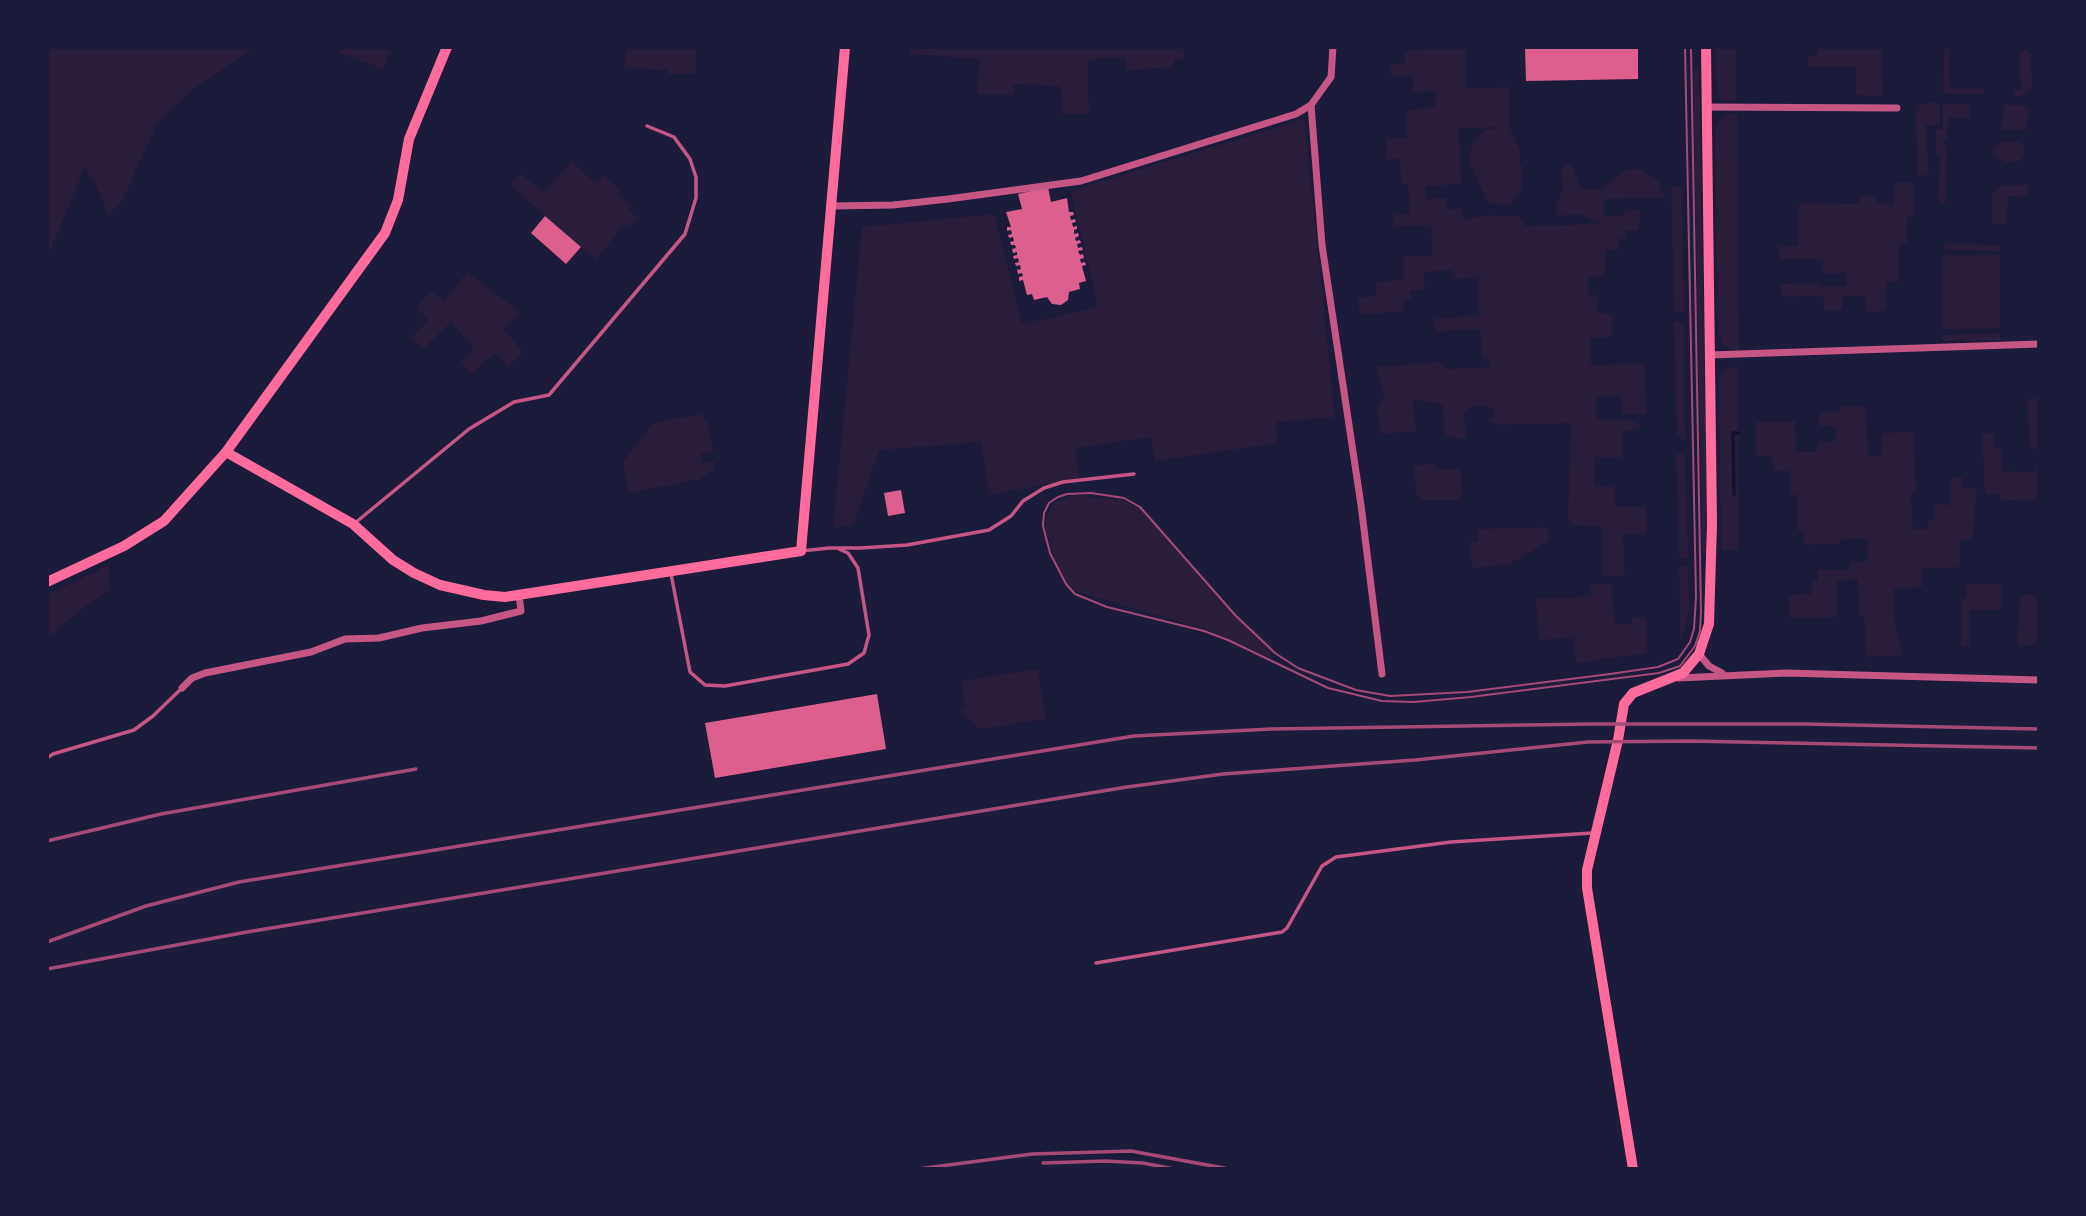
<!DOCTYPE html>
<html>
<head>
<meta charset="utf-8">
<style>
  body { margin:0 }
  #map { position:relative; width:2086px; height:1216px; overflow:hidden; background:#1b1b3a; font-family:"IBM Plex Serif",serif }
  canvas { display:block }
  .frame { position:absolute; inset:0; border:49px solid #1b1b3a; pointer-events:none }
</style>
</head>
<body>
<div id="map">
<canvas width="2086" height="1216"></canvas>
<div class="frame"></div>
</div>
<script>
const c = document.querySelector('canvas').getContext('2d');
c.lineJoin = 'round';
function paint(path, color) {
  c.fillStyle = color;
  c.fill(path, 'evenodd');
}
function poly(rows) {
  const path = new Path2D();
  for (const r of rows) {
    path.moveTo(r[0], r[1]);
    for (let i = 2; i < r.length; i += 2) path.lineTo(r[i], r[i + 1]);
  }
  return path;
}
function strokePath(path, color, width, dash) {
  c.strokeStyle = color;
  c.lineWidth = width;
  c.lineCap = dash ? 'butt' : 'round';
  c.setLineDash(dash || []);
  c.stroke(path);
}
paint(poly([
  [47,47,256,47,196,87,157,123,123,200,108,215,97,187,85,167,47,259],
  [340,47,380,47,390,51,384,69,338,53],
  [626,47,696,47,696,74,668,74,668,70,625,68],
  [910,47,1183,47,1184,59,1174,60,1174,67,1126,70,1125,57,1088,60,1089,114,1062,114,1061,86,1014,84,1013,95,977,94,979,59,910,54],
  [1425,47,1465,47,1465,88,1509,87,1509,126,1520,150,1520,165,1523,166,1521,194,1518,194,1511,205,1488,203,1469,162,1472,143,1483,131,1502,127,1459,128,1461,184,1426,186,1426,199,1447,198,1447,210,1462,208,1464,220,1486,215,1515,216,1523,219,1525,226,1601,224,1578,214,1558,216,1555,208,1563,189,1561,169,1565,164,1570,164,1574,168,1578,184,1583,189,1601,189,1625,171,1638,169,1658,180,1664,197,1604,199,1604,216,1624,216,1625,211,1640,211,1639,230,1625,230,1625,238,1619,238,1619,250,1605,250,1606,276,1588,277,1588,295,1598,295,1597,313,1613,314,1612,337,1590,338,1591,365,1645,364,1646,414,1623,414,1621,396,1596,397,1597,419,1630,420,1642,426,1623,432,1623,457,1595,457,1595,486,1615,487,1615,507,1646,507,1647,533,1623,534,1625,576,1602,576,1602,526,1571,525,1568,515,1571,423,1501,425,1489,422,1495,412,1488,406,1475,405,1464,412,1466,437,1458,439,1445,434,1442,404,1413,400,1416,431,1380,434,1377,407,1380,406,1384,393,1376,367,1440,362,1449,369,1490,367,1489,357,1482,357,1480,329,1435,332,1434,319,1479,315,1478,277,1453,279,1452,270,1424,272,1425,289,1410,291,1411,300,1403,301,1404,311,1363,315,1359,309,1358,299,1376,295,1376,283,1404,279,1403,257,1432,255,1431,225,1394,227,1393,215,1410,213,1408,184,1401,184,1400,159,1387,159,1386,139,1407,138,1406,110,1436,107,1435,91,1413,92,1413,76,1391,77,1390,64,1405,63,1405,51,1424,50],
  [1715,47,1736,47,1736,100,1723,100,1717,93],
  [1817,47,1882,47,1883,96,1856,95,1856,67,1808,67,1808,56,1817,56],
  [1944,47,1949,47,1949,85,1952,88,1984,89,1984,94,1943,93],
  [2022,50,2027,50,2031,55,2032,87,2024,95,2014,98,2014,90,2021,90,2019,55],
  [1699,69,1708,553,1702,553,1693,70],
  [1929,103,1939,103,1939,125,1926,125,1929,175,1917,176,1916,106],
  [1943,104,1969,104,1969,118,1948,117,1947,139,1944,139,1944,145,1947,145,1946,203,1942,204,1938,199,1940,155,1936,154,1936,130,1943,130],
  [2004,105,2025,105,2029,108,2026,130,2001,130],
  [1729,114,1737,114,1739,350,1729,349,1723,345,1718,333,1715,128,1720,119],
  [1304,119,1335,417,1276,422,1278,443,1155,461,1151,437,1075,448,1079,478,989,495,981,442,879,450,854,524,833,528,862,227,994,214,1022,324,1098,307,1071,191],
  [2004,141,2019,142,2023,145,2025,154,2021,161,2008,163,1995,157,1994,150,1996,146],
  [572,161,595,183,604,175,621,190,618,194,632,206,629,210,638,218,630,227,625,223,596,260,510,185,520,173,544,192],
  [1895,183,1913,183,1914,216,1907,217,1907,244,1899,245,1899,282,1886,283,1886,311,1867,312,1865,296,1843,296,1843,310,1824,311,1823,296,1781,297,1781,284,1819,283,1820,287,1846,286,1846,273,1823,273,1823,259,1779,259,1779,246,1798,246,1799,203,1859,204,1860,196,1876,197,1876,203,1894,204],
  [2002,185,2028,185,2028,197,2008,196,2007,224,1992,224,1992,194,1997,187],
  [1671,187,1682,187,1684,311,1674,311],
  [1945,244,2000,245,2000,251,1945,250],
  [1943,255,2000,255,2000,328,1942,329],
  [467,272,520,312,504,330,523,352,509,367,495,353,472,374,461,362,474,348,451,322,423,349,410,339,429,320,416,308,431,291,444,301],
  [1674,322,1684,322,1685,442,1677,435],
  [2000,333,2000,340,1942,341,1942,335],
  [1738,365,1739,550,1721,550,1719,380,1725,370],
  [2039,398,2039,449,2030,449,2027,399],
  [1866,406,1868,456,1882,455,1882,433,1914,432,1916,493,1911,494,1913,530,1928,529,1928,520,1934,520,1935,504,1951,505,1951,477,1962,477,1962,488,1977,488,1973,539,1960,540,1960,567,1922,569,1922,587,1894,589,1894,617,1902,655,1866,657,1864,616,1859,615,1858,579,1837,580,1837,617,1789,618,1789,595,1812,594,1813,581,1818,581,1818,570,1849,570,1850,563,1868,561,1867,539,1841,539,1840,544,1804,545,1804,531,1797,530,1797,495,1791,494,1791,471,1773,471,1772,456,1756,455,1756,422,1795,421,1796,452,1817,452,1818,443,1836,441,1836,426,1819,426,1818,413,1839,412,1840,407],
  [701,414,707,422,714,452,700,454,702,463,715,461,713,469,700,479,630,493,628,491,623,462,650,426,655,422],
  [1993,433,1994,449,2002,449,2003,471,2035,472,2036,464,2039,464,2039,501,2001,500,2000,494,1985,494,1982,434],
  [1676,454,1685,454,1688,557,1679,557],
  [1436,464,1436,469,1461,469,1462,500,1421,500,1416,494,1414,465],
  [1073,495,1123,500,1147,511,1222,602,1272,645,1271,658,1204,629,1075,591,1067,583,1056,563,1045,529,1047,515,1054,503],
  [1548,527,1549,541,1509,564,1472,568,1470,542,1478,542,1477,529],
  [109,565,110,589,69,619,47,639,47,595],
  [1679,567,1688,567,1689,607,1685,631,1680,643],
  [1611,583,1615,624,1632,624,1631,618,1646,617,1647,653,1576,663,1574,637,1539,640,1536,599,1591,596,1591,585],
  [1965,584,2002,584,2001,610,1969,610,1969,646,1961,647,1961,598,1966,598],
  [2020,595,2039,595,2039,645,2017,645],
  [1038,669,1046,719,980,729,959,711,965,709,961,681]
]), '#2a1e3b');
strokePath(poly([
  [1734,494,1733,433,1738,433]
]), '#12122b', 3.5);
paint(poly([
  [1525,47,1638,47,1638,79,1526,81],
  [1048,187,1051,202,1067,198,1069,212,1073,212,1074,215,1070,216,1071,220,1075,219,1076,222,1072,223,1073,227,1077,226,1077,229,1074,230,1074,234,1078,233,1079,236,1075,238,1076,241,1080,240,1081,243,1077,244,1078,248,1082,247,1083,250,1078,251,1080,255,1083,254,1084,258,1080,259,1081,263,1085,262,1086,265,1082,266,1086,281,1079,283,1080,289,1069,292,1068,300,1061,305,1052,304,1047,297,1034,300,1032,294,1027,295,1023,280,1019,281,1019,277,1023,276,1022,273,1018,274,1017,270,1021,269,1020,265,1016,266,1015,263,1019,262,1018,258,1014,259,1013,256,1017,255,1017,252,1013,253,1012,249,1016,248,1015,245,1011,245,1010,242,1014,241,1013,237,1009,238,1008,235,1012,234,1011,230,1007,231,1007,227,1011,227,1006,212,1022,209,1018,194],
  [545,216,581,247,566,264,531,233],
  [901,490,905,513,888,516,884,493],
  [877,694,886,749,715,778,705,723]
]), '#dd5f8e');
strokePath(poly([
  [355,523,469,429,514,402,549,395,685,234,696,198,696,177,690,159,674,137,647,126],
  [801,551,829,548,861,548,907,545,989,530,1011,516,1023,501,1044,488,1063,482,1134,474],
  [671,574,690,672,705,685,725,686,848,664,864,653,869,635,858,568,848,553,839,549],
  [47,758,53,754,134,730,153,716,182,688],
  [1096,963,1282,932,1287,928,1322,866,1336,857,1451,842,1592,833]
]), '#c65784', 3.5);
strokePath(poly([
  [1311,105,1322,245,1361,505,1382,674],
  [1706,107,1897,108],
  [832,206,893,205,948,199,1081,181,1296,114,1311,105,1331,77,1333,47],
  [1709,355,2039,344],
  [1699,654,1709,666,1722,673],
  [1679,678,1786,673,2039,680],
  [182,688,192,678,205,673,311,652,345,639,379,638,422,628,481,621,521,611,519,595]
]), '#c65784', 7);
strokePath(poly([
  [226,452,353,524,393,560,414,573,440,585,484,595,505,597,801,551,845,47],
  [47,582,124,546,164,521,226,452,385,233,398,200,409,139,447,47]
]), '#ff6b9d', 10);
strokePath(poly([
  [1633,1169,1587,888,1587,870,1618,740,1624,704,1633,693,1683,673,1699,654,1709,624,1712,524,1706,47]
]), '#ff6b9d', 10);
strokePath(poly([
  [1685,47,1696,597,1694,629,1690,642,1678,659,1658,667,1610,674,1467,692,1390,696,1356,690,1298,668,1275,653,1236,616,1140,507,1124,498,1091,493,1067,494,1058,497,1049,503,1044,513,1043,526,1050,553,1066,584,1075,594,1107,607,1204,631,1228,640,1328,688,1382,701,1414,702,1471,697,1659,673,1680,666,1695,646,1700,631,1701,612,1691,47]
]), '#a44b75', 2);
strokePath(poly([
  [47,841,161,814,416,769],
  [47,942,146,906,239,882,1134,736,1271,729,1590,724,1805,724,2039,729],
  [47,969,247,932,1127,787,1223,774,1415,760,1588,742,1689,741,2039,748],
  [1043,1163,1105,1161,1143,1163,1174,1169],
  [918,1169,1032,1154,1131,1151,1229,1169]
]), '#a44b75', 3.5);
</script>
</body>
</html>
